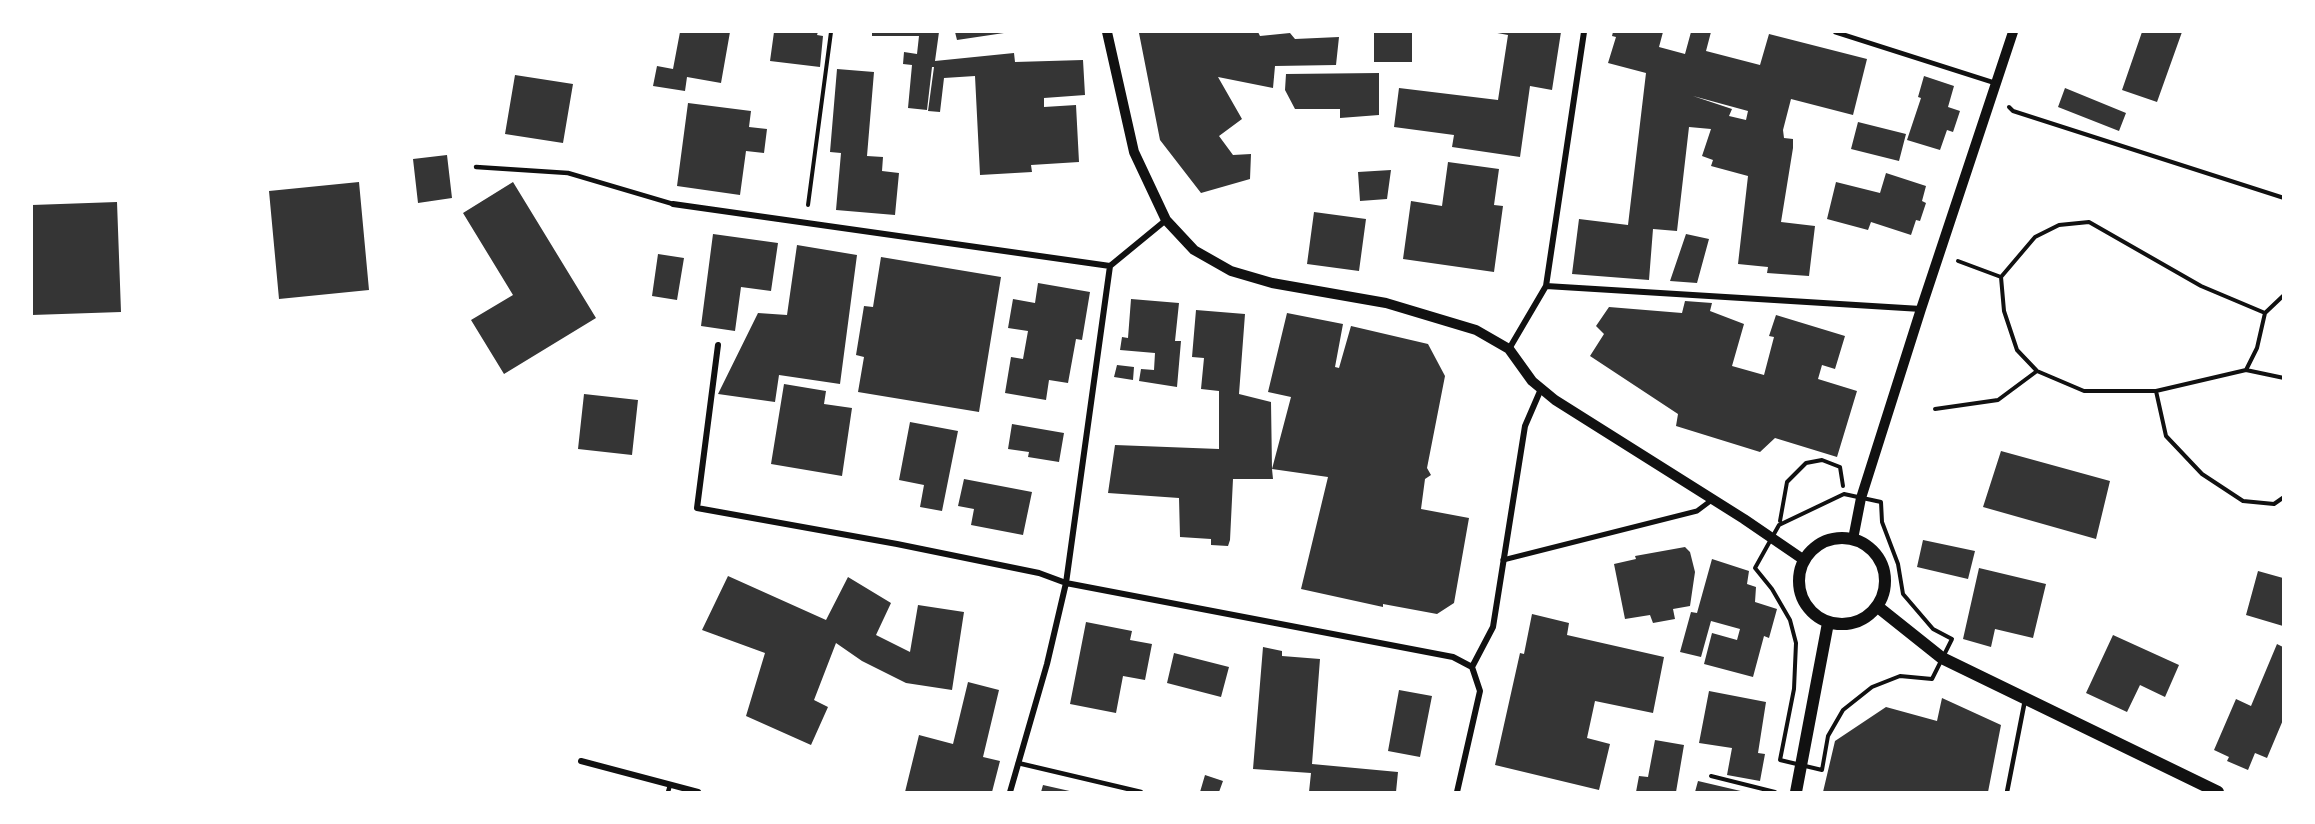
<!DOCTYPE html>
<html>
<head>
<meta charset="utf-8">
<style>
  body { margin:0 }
  #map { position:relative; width:2315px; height:824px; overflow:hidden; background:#fff; font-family:Lora,serif }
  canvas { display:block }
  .frame { position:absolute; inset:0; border:33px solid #fff; pointer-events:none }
</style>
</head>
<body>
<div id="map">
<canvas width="2315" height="824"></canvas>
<div class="frame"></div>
</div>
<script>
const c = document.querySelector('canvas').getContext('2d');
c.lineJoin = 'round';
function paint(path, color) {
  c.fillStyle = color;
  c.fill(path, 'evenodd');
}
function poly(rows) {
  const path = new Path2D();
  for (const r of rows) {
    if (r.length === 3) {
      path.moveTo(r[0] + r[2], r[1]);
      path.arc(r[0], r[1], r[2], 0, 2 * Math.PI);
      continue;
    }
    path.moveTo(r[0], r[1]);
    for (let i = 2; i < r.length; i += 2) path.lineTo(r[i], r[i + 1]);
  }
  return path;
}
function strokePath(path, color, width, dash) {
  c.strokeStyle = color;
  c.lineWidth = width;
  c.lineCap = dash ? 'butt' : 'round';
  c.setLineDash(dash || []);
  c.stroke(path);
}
paint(poly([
  [680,32,730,32,721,83,687,77,685,91,653,86,657,66,673,69],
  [774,32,818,32,817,35,823,36,820,67,770,61],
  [872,32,939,32,935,61,1014,53,1015,62,1083,60,1085,95,1044,98,1044,107,1076,105,1079,162,1031,165,1032,172,980,175,975,76,944,78,940,112,928,111,934,67,932,67,927,110,908,108,912,65,903,64,904,52,917,54,919,36,872,36],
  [955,32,1004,32,1004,33,957,40],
  [1144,32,1258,32,1260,36,1290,33,1295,39,1339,37,1336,65,1275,66,1273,88,1218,77,1242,119,1219,136,1233,155,1251,154,1250,179,1201,193,1160,140,1139,33],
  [1374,32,1412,32,1412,62,1374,62],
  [1492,32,1561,32,1552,90,1530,86,1520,157,1452,147,1454,135,1394,127,1399,88,1498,100,1508,35],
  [1613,32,1663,32,1659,47,1685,54,1691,32,1711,32,1706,51,1760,65,1769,34,1867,59,1853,115,1791,99,1783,130,1784,138,1793,139,1793,148,1781,222,1815,226,1809,276,1767,273,1768,267,1738,264,1748,176,1711,166,1713,160,1702,156,1711,129,1689,127,1677,231,1653,229,1649,280,1572,274,1579,219,1628,225,1646,73,1608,63,1616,37,1612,36],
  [1693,96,1748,111,1746,120,1729,116,1732,109],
  [2142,32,2182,32,2157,102,2122,90],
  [837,69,874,72,867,156,883,157,882,171,899,173,895,215,836,210,841,153,830,152],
  [1379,73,1379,115,1340,118,1340,109,1295,109,1285,90,1286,74],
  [515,75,573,84,563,143,505,134],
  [1924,76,1954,86,1948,107,1960,111,1953,132,1947,130,1940,150,1907,140,1921,98,1918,97],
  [2065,88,2126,113,2119,131,2058,107],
  [688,103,751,111,749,127,767,129,764,153,746,151,740,195,677,186],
  [1858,122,1906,134,1899,161,1851,149],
  [447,155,452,198,418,203,413,159],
  [1448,162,1499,169,1494,205,1503,206,1494,272,1403,259,1411,201,1442,206],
  [1391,170,1387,199,1360,201,1358,172],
  [1886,173,1926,186,1922,201,1926,203,1920,221,1916,220,1911,235,1871,222,1868,230,1827,219,1836,182,1880,193],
  [359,182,369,290,279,299,269,191],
  [513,182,596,318,504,374,471,320,513,295,463,213],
  [117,202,121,312,32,315,32,205],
  [1314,212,1366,219,1359,271,1307,264],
  [713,234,778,243,771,291,741,287,735,331,701,326],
  [1686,234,1709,239,1697,283,1670,281],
  [797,245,857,255,840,384,779,375,775,402,718,394,758,313,787,315],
  [658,254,684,258,677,300,652,296],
  [881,257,1001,277,979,412,858,392,864,357,856,355,864,306,873,307],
  [1038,283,1090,292,1082,340,1076,339,1068,383,1049,380,1046,400,1005,393,1011,357,1023,359,1028,331,1008,328,1013,299,1035,303],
  [1131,299,1179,303,1175,341,1181,341,1177,387,1139,381,1141,369,1154,370,1155,353,1120,350,1122,337,1128,338],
  [1685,301,1712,303,1710,311,1744,324,1732,366,1764,375,1774,337,1769,336,1776,315,1845,336,1835,369,1822,365,1818,379,1857,391,1837,457,1775,438,1760,452,1676,426,1678,414,1590,356,1604,334,1596,326,1609,307,1682,313],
  [1196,310,1245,314,1239,394,1271,402,1272,469,1291,397,1268,392,1287,313,1343,324,1335,367,1339,368,1351,326,1428,344,1445,376,1427,468,1431,475,1425,479,1421,509,1469,518,1454,603,1437,614,1383,604,1383,607,1301,589,1328,477,1272,469,1273,479,1233,479,1230,540,1228,546,1211,545,1211,539,1180,537,1179,498,1108,493,1115,445,1219,449,1219,391,1201,389,1204,358,1192,357],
  [1117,365,1134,367,1133,380,1114,377],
  [784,384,826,391,824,404,852,408,842,476,771,464],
  [584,394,638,400,632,455,578,449],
  [910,422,958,431,942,511,920,507,924,485,899,480],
  [1012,424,1064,433,1059,462,1028,457,1029,452,1008,449],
  [2001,451,2110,481,2096,539,1983,507],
  [964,479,1032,492,1023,535,971,525,974,509,958,506],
  [1923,540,1975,551,1968,579,1917,567],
  [1685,547,1690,552,1695,572,1690,606,1673,609,1675,619,1653,623,1650,615,1625,619,1614,564,1636,559,1635,556],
  [1712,559,1749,571,1747,584,1756,587,1755,602,1777,609,1769,638,1764,636,1753,677,1704,664,1712,633,1737,640,1740,629,1711,621,1701,657,1680,652,1691,612,1697,613],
  [1979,568,2046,584,2033,638,1995,629,1991,647,1963,639],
  [2258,571,2283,578,2283,626,2246,615],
  [728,576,826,620,848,577,891,603,876,635,910,652,918,605,964,612,952,690,906,683,862,661,836,643,814,700,828,707,811,745,746,716,765,653,702,630],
  [1532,614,1569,623,1567,635,1664,657,1653,713,1595,701,1587,738,1610,744,1599,790,1495,765,1520,653,1524,654],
  [1086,622,1132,631,1130,640,1152,644,1145,680,1123,676,1116,713,1070,704],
  [2113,635,2179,665,2165,697,2140,685,2127,712,2086,693],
  [2277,644,2283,647,2283,720,2267,758,2255,753,2248,770,2227,761,2229,757,2214,750,2236,699,2251,706],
  [1263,647,1282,651,1282,656,1320,659,1312,764,1398,772,1396,792,1309,792,1311,773,1253,769],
  [1174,653,1229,667,1221,697,1167,683],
  [968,682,999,690,983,757,1000,761,992,792,905,792,919,735,953,744],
  [1399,690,1432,696,1420,757,1388,751],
  [1709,691,1766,702,1758,753,1765,754,1760,781,1727,775,1732,748,1699,743],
  [1942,698,2001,725,1988,792,1823,792,1835,741,1886,707,1937,721],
  [1655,740,1684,745,1676,792,1636,792,1639,776,1648,777],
  [1205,775,1223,781,1219,792,1200,792],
  [1698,781,1745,792,1695,792],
  [1043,785,1074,792,1041,792]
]), '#353535');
strokePath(poly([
  [2009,107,2013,111,2284,198],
  [808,205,831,32],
  [1958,261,2001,277],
  [2284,295,2265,313,2201,286,2089,222,2059,225,2035,237,2001,277,2004,311,2017,350,2037,371,2084,391,2156,391,2166,436,2202,474,2243,501,2274,504,2284,497],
  [2246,370,2284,378],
  [2156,391,2246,370,2257,348,2265,313],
  [1935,409,1998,400,2037,371],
  [1844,494,1881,502,1882,522,1898,564,1903,594,1933,629,1952,639,1932,679,1900,676,1872,687,1843,710,1828,736,1822,770,1780,760,1794,689,1796,643,1790,620,1772,589,1755,568,1779,525,1844,494],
  [1780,521,1787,482,1806,463,1822,460,1840,467,1843,486],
  [1711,776,1775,792]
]), '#111', 4);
strokePath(poly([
  [1835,32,1995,83],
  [476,167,568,173,673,204],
  [1018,763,1141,792],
  [668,792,670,785],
  [2007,792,2025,700]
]), '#111', 4.5);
strokePath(poly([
  [1503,560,1697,511,1713,499]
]), '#111', 5);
strokePath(poly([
  [673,204,1110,266],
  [1546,286,1921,309],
  [718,345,697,508,897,544,1039,573,1066,583,1453,657,1472,667],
  [1509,349,1546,286,1584,32],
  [581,761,698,792],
  [1010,792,1047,664,1066,583,1110,266,1166,220],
  [1457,792,1480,691,1472,667,1493,627,1525,426,1541,389]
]), '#111', 6);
strokePath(poly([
  [1107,32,1134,152,1166,220,1194,250,1231,271,1272,283,1386,303,1476,330,1509,349,1532,381,1555,400,1744,519,1804,560],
  [1853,539,1861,498,1921,309,2013,32]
]), '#111', 10);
strokePath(poly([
  [1842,581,43],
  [1878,607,1942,658,2218,792],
  [1796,792,1828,623]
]), '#111', 12);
</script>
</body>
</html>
